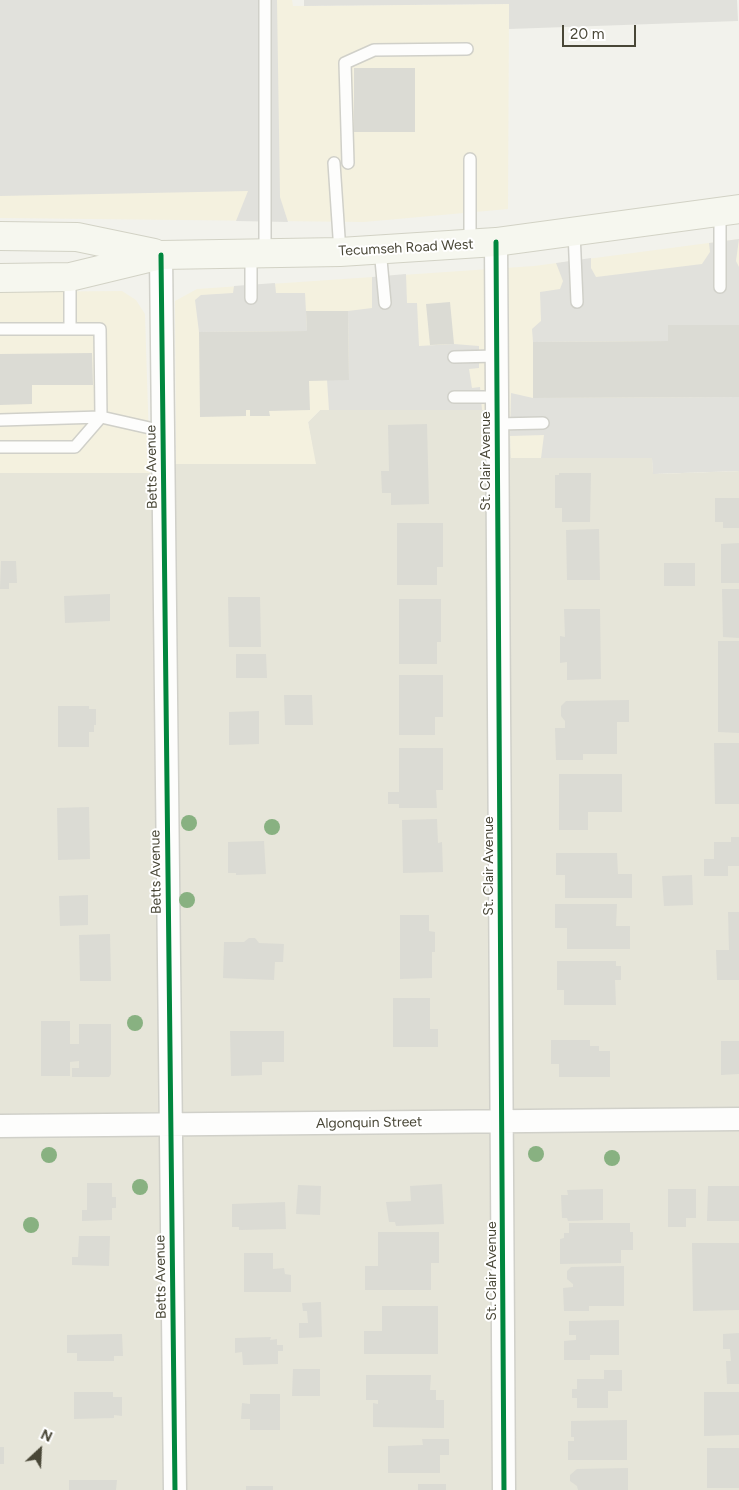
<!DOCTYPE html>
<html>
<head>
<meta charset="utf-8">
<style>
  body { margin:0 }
  #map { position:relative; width:739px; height:1490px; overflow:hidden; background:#f2f2ec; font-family:Figtree,sans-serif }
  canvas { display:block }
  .north { position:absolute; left:15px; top:1425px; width:50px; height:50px; -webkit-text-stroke:4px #fff; paint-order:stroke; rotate:25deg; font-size:14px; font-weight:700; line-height:20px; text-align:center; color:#494737 }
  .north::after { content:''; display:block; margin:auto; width:18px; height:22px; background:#494737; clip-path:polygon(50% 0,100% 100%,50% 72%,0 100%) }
  .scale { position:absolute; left:562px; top:25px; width:74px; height:22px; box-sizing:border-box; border:2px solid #494737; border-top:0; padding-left:6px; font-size:15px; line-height:18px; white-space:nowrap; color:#494737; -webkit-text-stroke:4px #fff; paint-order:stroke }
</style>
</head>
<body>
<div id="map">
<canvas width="739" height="1490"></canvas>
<div class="north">N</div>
<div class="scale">20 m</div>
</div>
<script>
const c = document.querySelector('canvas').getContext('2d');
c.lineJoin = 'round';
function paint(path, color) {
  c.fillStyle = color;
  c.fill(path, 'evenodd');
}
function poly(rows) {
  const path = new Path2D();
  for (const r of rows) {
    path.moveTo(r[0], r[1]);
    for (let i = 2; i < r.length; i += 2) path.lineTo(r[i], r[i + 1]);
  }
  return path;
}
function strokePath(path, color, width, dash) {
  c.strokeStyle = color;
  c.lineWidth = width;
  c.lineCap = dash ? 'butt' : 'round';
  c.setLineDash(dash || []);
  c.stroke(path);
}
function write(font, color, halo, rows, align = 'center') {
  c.font = font + ' Figtree,sans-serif';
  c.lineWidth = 4;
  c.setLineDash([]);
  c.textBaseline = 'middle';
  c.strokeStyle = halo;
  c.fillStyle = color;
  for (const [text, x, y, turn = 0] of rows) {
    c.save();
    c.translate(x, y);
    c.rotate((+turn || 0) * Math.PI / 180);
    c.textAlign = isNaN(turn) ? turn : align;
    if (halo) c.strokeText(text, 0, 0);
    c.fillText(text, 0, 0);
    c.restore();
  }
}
paint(poly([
  [320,410,510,410,511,458,652,458,654,474,739,471,739,1490,0,1490,0,473,150,473,176,464,315,464,308,422]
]), '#e6e5d9');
paint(poly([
  [0,0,292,0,293,6,509,4,508,209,364,222,0,218],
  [739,239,739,471,653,474,652,458,511,458,509,410,320,410,308,422,316,464,176,464,175,301,197,289,534,266],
  [122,291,136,300,145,314,150,473,0,473,0,292]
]), '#f4f1df');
paint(poly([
  [0,0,277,0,280,197,288,222,236,221,248,191,0,196],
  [304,0,737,0,738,21,509,29,509,4,304,6],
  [739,239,736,261,739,267,739,325,668,325,668,341,533,342,532,329,541,321,540,292,560,289,563,281,556,263,591,258,591,268,596,277,702,264,710,252,709,243],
  [406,274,407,303,417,303,419,346,454,344,479,346,479,368,469,369,472,388,480,387,482,410,329,410,327,380,349,380,348,311,372,308,372,277],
  [275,283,276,293,305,293,307,331,199,332,195,300,201,295,233,293,234,286],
  [511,393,533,398,739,397,739,471,653,474,652,458,541,458,544,435,510,436]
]), '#e1e1dc');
paint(poly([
  [354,68,415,68,415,132,354,132],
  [450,302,454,344,430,345,426,304],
  [306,311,348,311,349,380,309,381,310,410,269,411,270,416,250,416,250,410,246,410,246,416,200,417,199,332,307,331],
  [668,325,739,325,739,397,533,398,533,342,668,341],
  [92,353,93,385,32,385,32,404,0,405,0,354],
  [427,424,429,504,391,505,391,493,382,493,381,471,389,471,388,425],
  [559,473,591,473,590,522,562,522,562,508,555,508,555,475,559,475],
  [715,498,739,498,739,528,723,528,723,522,715,522],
  [397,523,443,523,443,567,437,567,437,585,397,585],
  [599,529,600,580,567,580,566,530],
  [739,543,739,583,721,583,721,544],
  [1,561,16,561,17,583,9,583,9,589,0,589],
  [664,563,695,563,695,586,664,586],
  [722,589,739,589,739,638,723,637],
  [110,594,110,621,65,623,64,596],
  [228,597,260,597,261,647,229,647],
  [399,599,441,599,441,642,437,642,437,664,399,664],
  [564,609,600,609,601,679,567,680,567,662,560,663,560,636,565,637],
  [718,641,739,641,739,733,718,732],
  [236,654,266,654,267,678,236,678],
  [399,675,443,675,443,717,435,717,435,735,399,735],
  [284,695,312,695,313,725,285,725],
  [629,700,629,722,617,722,617,754,583,754,583,760,556,760,555,728,565,728,565,721,561,716,561,706,566,701],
  [58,706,89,706,89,709,96,709,96,725,94,725,94,732,89,732,89,747,58,747],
  [259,711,259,744,229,745,229,712],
  [714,743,739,743,739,804,715,804],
  [399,748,443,748,443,790,436,790,437,808,399,808,399,804,388,804,388,792,399,792],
  [559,774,622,774,622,812,588,812,588,830,559,830],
  [89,807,90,859,58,860,57,808],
  [437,819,438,843,442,842,443,872,403,873,402,820],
  [731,837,739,837,739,866,728,866,728,876,704,876,704,859,714,859,714,842,731,842],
  [264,841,266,874,236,875,236,873,228,873,228,842],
  [556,853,617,853,618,874,632,874,632,898,565,898,565,875,556,875],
  [692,875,693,905,664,906,662,876],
  [88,895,88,925,60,926,59,896],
  [555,904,617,904,616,926,630,926,630,949,567,949,567,928,555,928],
  [728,912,739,912,739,980,717,980,716,950,729,950],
  [400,915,429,915,429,931,435,932,435,952,432,952,432,978,400,979],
  [110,934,111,981,80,981,79,935],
  [249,938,255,938,259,943,284,944,283,962,275,962,274,980,223,978,224,942,244,942],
  [557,961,616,961,616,966,621,966,621,980,615,980,616,1005,564,1005,564,990,557,990],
  [393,998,430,998,430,1029,438,1029,438,1047,393,1047],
  [41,1021,70,1021,70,1044,79,1044,79,1024,111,1024,111,1074,109,1077,72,1077,72,1068,79,1068,79,1061,70,1062,70,1076,41,1076],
  [230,1031,284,1031,284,1062,262,1062,262,1075,231,1076],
  [551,1040,590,1040,590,1046,599,1046,599,1051,610,1051,610,1077,559,1077,559,1064,551,1064],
  [721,1041,739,1041,739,1074,721,1075],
  [87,1183,112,1183,112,1197,116,1197,116,1208,112,1208,112,1220,82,1221,82,1210,87,1210],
  [442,1184,444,1224,396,1226,395,1222,389,1222,386,1202,411,1201,410,1186],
  [298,1185,321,1186,320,1215,296,1214],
  [708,1186,739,1186,739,1221,707,1221],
  [603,1189,603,1220,568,1221,567,1218,562,1218,561,1195,568,1195,567,1190],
  [668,1189,696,1189,696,1218,686,1218,686,1227,668,1227],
  [285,1202,286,1229,239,1230,239,1227,232,1227,232,1204],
  [569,1223,630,1223,630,1232,633,1232,633,1250,621,1250,621,1263,560,1264,560,1239,564,1238,564,1233,569,1233],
  [378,1232,439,1232,439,1263,431,1263,431,1290,365,1290,365,1266,378,1266],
  [79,1236,110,1236,109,1266,72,1265,72,1257,78,1257],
  [692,1243,739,1243,739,1310,693,1311],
  [244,1253,273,1253,273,1269,284,1268,285,1274,291,1275,291,1292,244,1292],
  [624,1266,624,1306,589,1306,589,1311,564,1311,563,1288,573,1287,573,1284,567,1279,567,1271,571,1267],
  [321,1302,322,1337,299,1338,299,1323,308,1323,307,1311,303,1311,302,1303],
  [382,1306,438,1306,438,1354,364,1354,364,1331,382,1331],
  [619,1320,619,1355,590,1355,590,1360,564,1360,564,1341,576,1340,576,1335,569,1335,569,1321],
  [739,1333,739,1384,727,1384,726,1361,731,1361,730,1349,723,1349,723,1334],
  [122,1334,123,1356,114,1356,114,1361,77,1361,77,1353,67,1353,67,1335],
  [271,1337,270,1340,277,1339,277,1345,283,1345,283,1351,278,1351,278,1364,243,1365,242,1352,235,1353,235,1338],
  [293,1369,320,1369,320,1396,292,1396],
  [604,1370,622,1370,622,1391,608,1391,608,1408,577,1408,577,1398,572,1398,572,1389,577,1389,577,1379,604,1379],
  [366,1375,431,1375,430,1390,436,1390,436,1400,444,1400,444,1428,373,1427,373,1403,378,1404,378,1400,366,1400],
  [74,1392,113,1392,113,1397,122,1397,122,1416,114,1415,114,1418,74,1419],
  [704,1392,739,1392,739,1435,704,1436],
  [250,1394,280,1394,280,1430,250,1430,250,1419,241,1419,242,1403,250,1404],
  [627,1420,627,1460,568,1460,568,1441,574,1441,574,1437,571,1437,571,1421],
  [422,1439,449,1439,449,1455,440,1455,440,1473,388,1473,388,1446,423,1445],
  [0,1447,4,1447,4,1464,0,1464],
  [707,1448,739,1448,739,1488,707,1488],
  [628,1468,628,1490,578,1490,577,1486,570,1481,570,1475,577,1469],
  [69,1480,117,1480,116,1490,69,1490],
  [418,1484,446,1484,446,1490,418,1490],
  [246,1486,273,1486,273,1490,246,1490]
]), '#dbdbd4');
const lane = poly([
  [265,0,265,253],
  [334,163,340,252],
  [348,163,345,63,374,50,467,49],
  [574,232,577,302],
  [470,244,470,159],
  [380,249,385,303],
  [251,253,251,298],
  [720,287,720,212],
  [0,329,100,329,101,417,75,447,0,447],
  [70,329,70,277],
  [454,357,497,356],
  [454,397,497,397],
  [0,420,101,417,163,431],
  [497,424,543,423]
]);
const street = poly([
  [496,242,504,1490],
  [161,255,175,1490],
  [0,1126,739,1119]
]);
const secondary = poly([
  [0,236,77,237,154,253],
  [0,278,70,277,161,255,340,252,496,242,739,209]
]);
strokePath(lane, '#d0d0c9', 14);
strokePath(street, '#d0d0c9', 25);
strokePath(secondary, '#d2d2c5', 30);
strokePath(lane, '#fdfdfc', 11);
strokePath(street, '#fdfdfc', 22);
strokePath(secondary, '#f6f7ef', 28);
strokePath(poly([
  [496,242,504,1490],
  [161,255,175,1490]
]), '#00873e', 5);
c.fillStyle = '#88b181';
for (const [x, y] of [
  [189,823],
  [272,827],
  [187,900],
  [135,1023],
  [536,1154],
  [49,1155],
  [612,1158],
  [140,1187],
  [31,1225]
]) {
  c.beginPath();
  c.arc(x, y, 8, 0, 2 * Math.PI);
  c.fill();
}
write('14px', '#494737', '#fff', [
  ["Tecumseh Road West",406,248,-3],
  ["St. Clair Avenue",486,461,-90],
  ["Betts Avenue",152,467,-91],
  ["St. Clair Avenue",489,866,-90],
  ["Betts Avenue",156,872,-91],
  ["Algonquin Street",369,1123,-1],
  ["St. Clair Avenue",492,1271,-90],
  ["Betts Avenue",161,1277,-91]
]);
</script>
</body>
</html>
